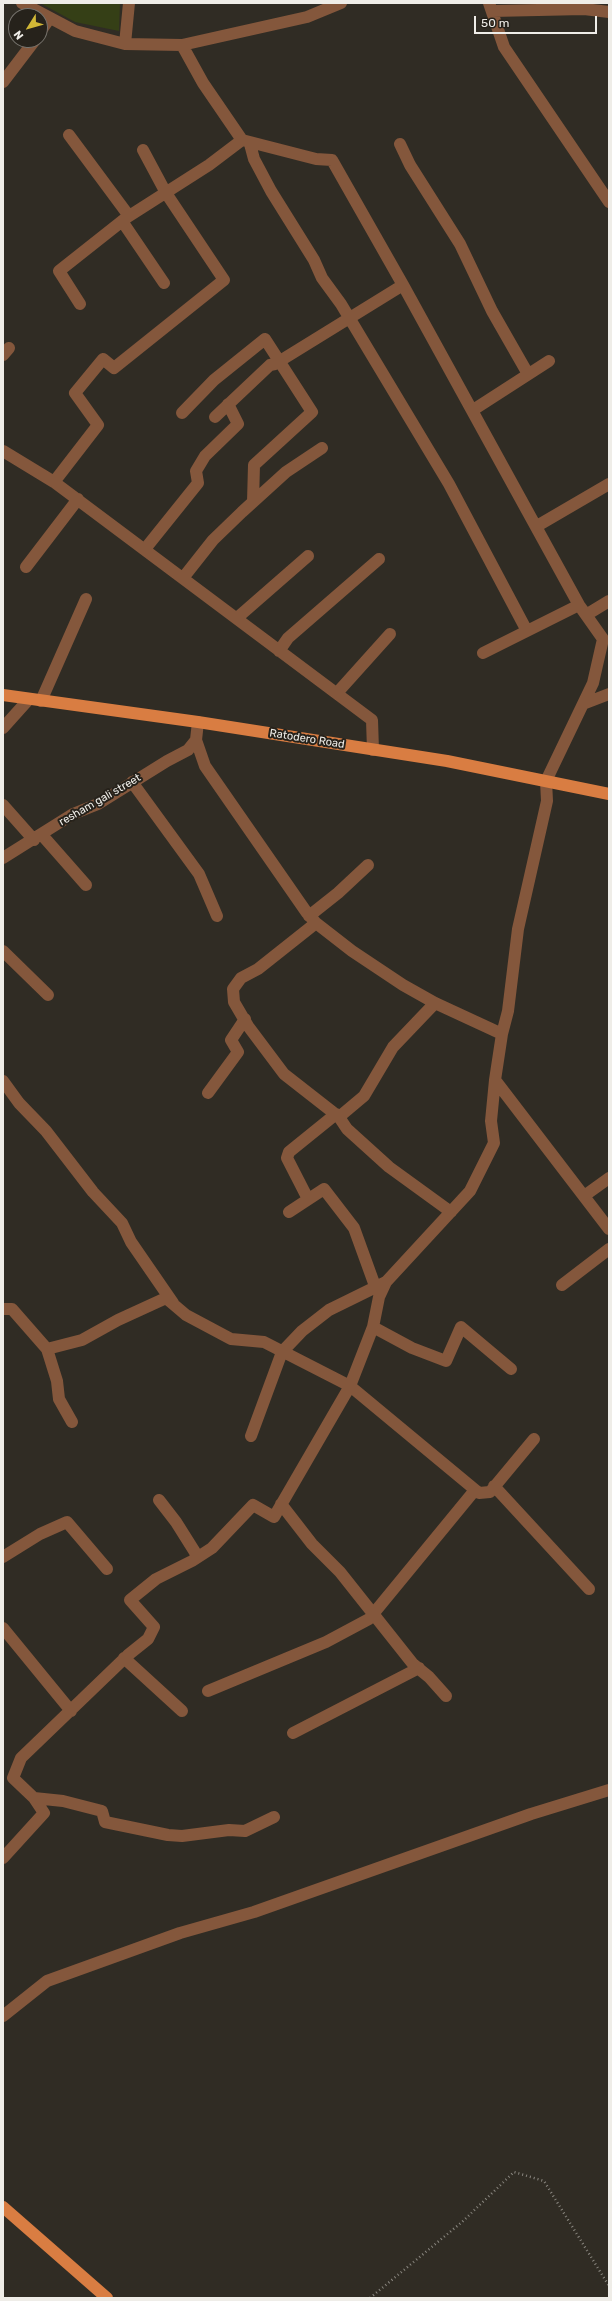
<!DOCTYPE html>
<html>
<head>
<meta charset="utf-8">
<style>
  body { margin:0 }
  #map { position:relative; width:612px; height:2301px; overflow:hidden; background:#302c24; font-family:Rubik,sans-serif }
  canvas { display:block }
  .frame { position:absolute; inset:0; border:4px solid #efede8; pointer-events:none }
  .north { position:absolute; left:8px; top:8px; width:40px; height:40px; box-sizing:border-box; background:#26221b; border:1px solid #76736d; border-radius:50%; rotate:233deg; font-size:11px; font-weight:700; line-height:16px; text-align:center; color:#efede8 }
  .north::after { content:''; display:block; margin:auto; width:14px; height:18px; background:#d1b736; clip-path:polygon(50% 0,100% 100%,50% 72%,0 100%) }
  .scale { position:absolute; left:474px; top:16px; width:123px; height:18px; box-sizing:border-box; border:2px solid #efede8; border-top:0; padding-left:5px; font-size:12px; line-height:14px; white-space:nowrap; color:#efede8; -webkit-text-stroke:3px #26221b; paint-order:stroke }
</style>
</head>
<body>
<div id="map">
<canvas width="612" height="2301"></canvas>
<div class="frame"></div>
<div class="north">N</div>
<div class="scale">50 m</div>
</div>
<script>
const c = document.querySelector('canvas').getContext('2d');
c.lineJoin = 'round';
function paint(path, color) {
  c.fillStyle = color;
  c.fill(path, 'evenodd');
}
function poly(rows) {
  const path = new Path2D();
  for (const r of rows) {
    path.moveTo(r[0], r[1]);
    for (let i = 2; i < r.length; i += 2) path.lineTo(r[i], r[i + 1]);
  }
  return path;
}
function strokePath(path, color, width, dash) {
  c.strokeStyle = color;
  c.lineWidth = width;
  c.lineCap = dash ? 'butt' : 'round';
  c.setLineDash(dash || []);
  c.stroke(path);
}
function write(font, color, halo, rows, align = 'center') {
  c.font = font + ' Rubik,sans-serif';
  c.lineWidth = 4;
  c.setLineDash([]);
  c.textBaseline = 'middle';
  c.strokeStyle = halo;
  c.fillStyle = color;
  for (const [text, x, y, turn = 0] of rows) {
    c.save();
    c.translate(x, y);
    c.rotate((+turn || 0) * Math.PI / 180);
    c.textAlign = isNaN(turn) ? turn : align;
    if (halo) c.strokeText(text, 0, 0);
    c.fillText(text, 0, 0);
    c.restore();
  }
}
paint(poly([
  [40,3,120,3,119,31,75,22]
]), '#353f16');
strokePath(poly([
  [370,2298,462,2222,514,2172,544,2181,609,2286]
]), '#8b8881', 2.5, [1, 3]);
strokePath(poly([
  [22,3,75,31,125,44,182,45,307,17,341,3],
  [489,3,504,47,609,202],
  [492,11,584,9,609,12],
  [40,32,49,19],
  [125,44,129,3],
  [3,82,35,40],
  [69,135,129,216],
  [250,144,254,159,271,191,314,260,322,278,341,304,449,484,527,631],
  [400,144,410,165,460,244,492,311,528,374],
  [122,221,164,283],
  [80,304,59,271,126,218,209,165,242,140],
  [3,355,9,348],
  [473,410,549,361],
  [182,413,214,380,265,339,312,412,254,465,253,502],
  [215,417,270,365,275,364,403,285],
  [3,451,54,482,372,720,373,750],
  [54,482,98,425,75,393,103,359,114,368,224,280,166,193,143,150],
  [537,526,609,484],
  [145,549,198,483,196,471,205,456,238,424,228,404],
  [26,567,78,499],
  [183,578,213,540,242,512,286,472,322,448],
  [586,615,609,601],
  [237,618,308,556],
  [279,651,288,638,379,559],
  [483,653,579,605],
  [337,693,390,634],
  [41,701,86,599],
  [583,704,609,694],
  [198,722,196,740,205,766,307,913,316,923,352,951,403,985,435,1003,502,1034],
  [3,728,29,699],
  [132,782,199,874,217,916],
  [3,805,34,840],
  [42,835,86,885],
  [3,858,73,814,98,804,167,761,188,750,196,740],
  [309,916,338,893,368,865],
  [316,923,258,969,241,978,233,989,234,1002,248,1026,284,1074,339,1117],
  [3,951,48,995],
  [435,1003,393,1047,364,1096,339,1117,347,1129,389,1167,451,1212],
  [495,1080,609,1229],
  [3,1081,19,1103,46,1131,93,1192,122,1223,131,1242,173,1303],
  [208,1093,238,1052,231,1040,245,1019],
  [584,1196,609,1178],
  [308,1199,287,1158,289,1152,336,1114],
  [289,1212,324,1189,354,1228,375,1286],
  [562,1285,609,1249],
  [3,1309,12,1309,47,1349,57,1381,59,1399,72,1422],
  [373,1327,412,1348,446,1361,461,1327,511,1369],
  [47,1349,82,1340,118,1320,166,1298,186,1315,231,1339,264,1342,350,1386,479,1493,490,1492,534,1439],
  [251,1436,282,1352,302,1331,329,1310,386,1282],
  [494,1486,589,1589],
  [159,1500,176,1522,198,1557],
  [281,1504,312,1544,340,1572,413,1664,429,1677,446,1696],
  [3,1557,40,1534,67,1522,107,1569],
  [3,1628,71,1711],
  [124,1658,182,1711],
  [208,1691,326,1642,369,1619,475,1490],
  [293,1733,419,1668],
  [34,1798,63,1801,102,1811,105,1822,168,1835,182,1836,229,1830,245,1831,274,1817],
  [3,1858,44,1813,34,1798,13,1778,21,1758,128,1655,148,1639,154,1627,130,1600,156,1579,192,1561,212,1548,253,1505,274,1517,350,1386,373,1327,379,1297,386,1282,470,1191,494,1143,491,1121,495,1080,502,1034,508,1011,518,929,547,801,546,781,593,683,603,639,579,605,403,285,332,160,316,159,242,140,203,83,182,45],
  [3,2016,47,1981,180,1933,254,1912,531,1814,609,1790]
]), '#84573c', 12);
strokePath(poly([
  [3,695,198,722,447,761,609,794],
  [3,2207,107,2298]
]), '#d97d42', 12);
write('11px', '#efede8', '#26221b', [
  ["Ratodero Road",307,739,9],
  ["resham gali street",100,800,-30]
]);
</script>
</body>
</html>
